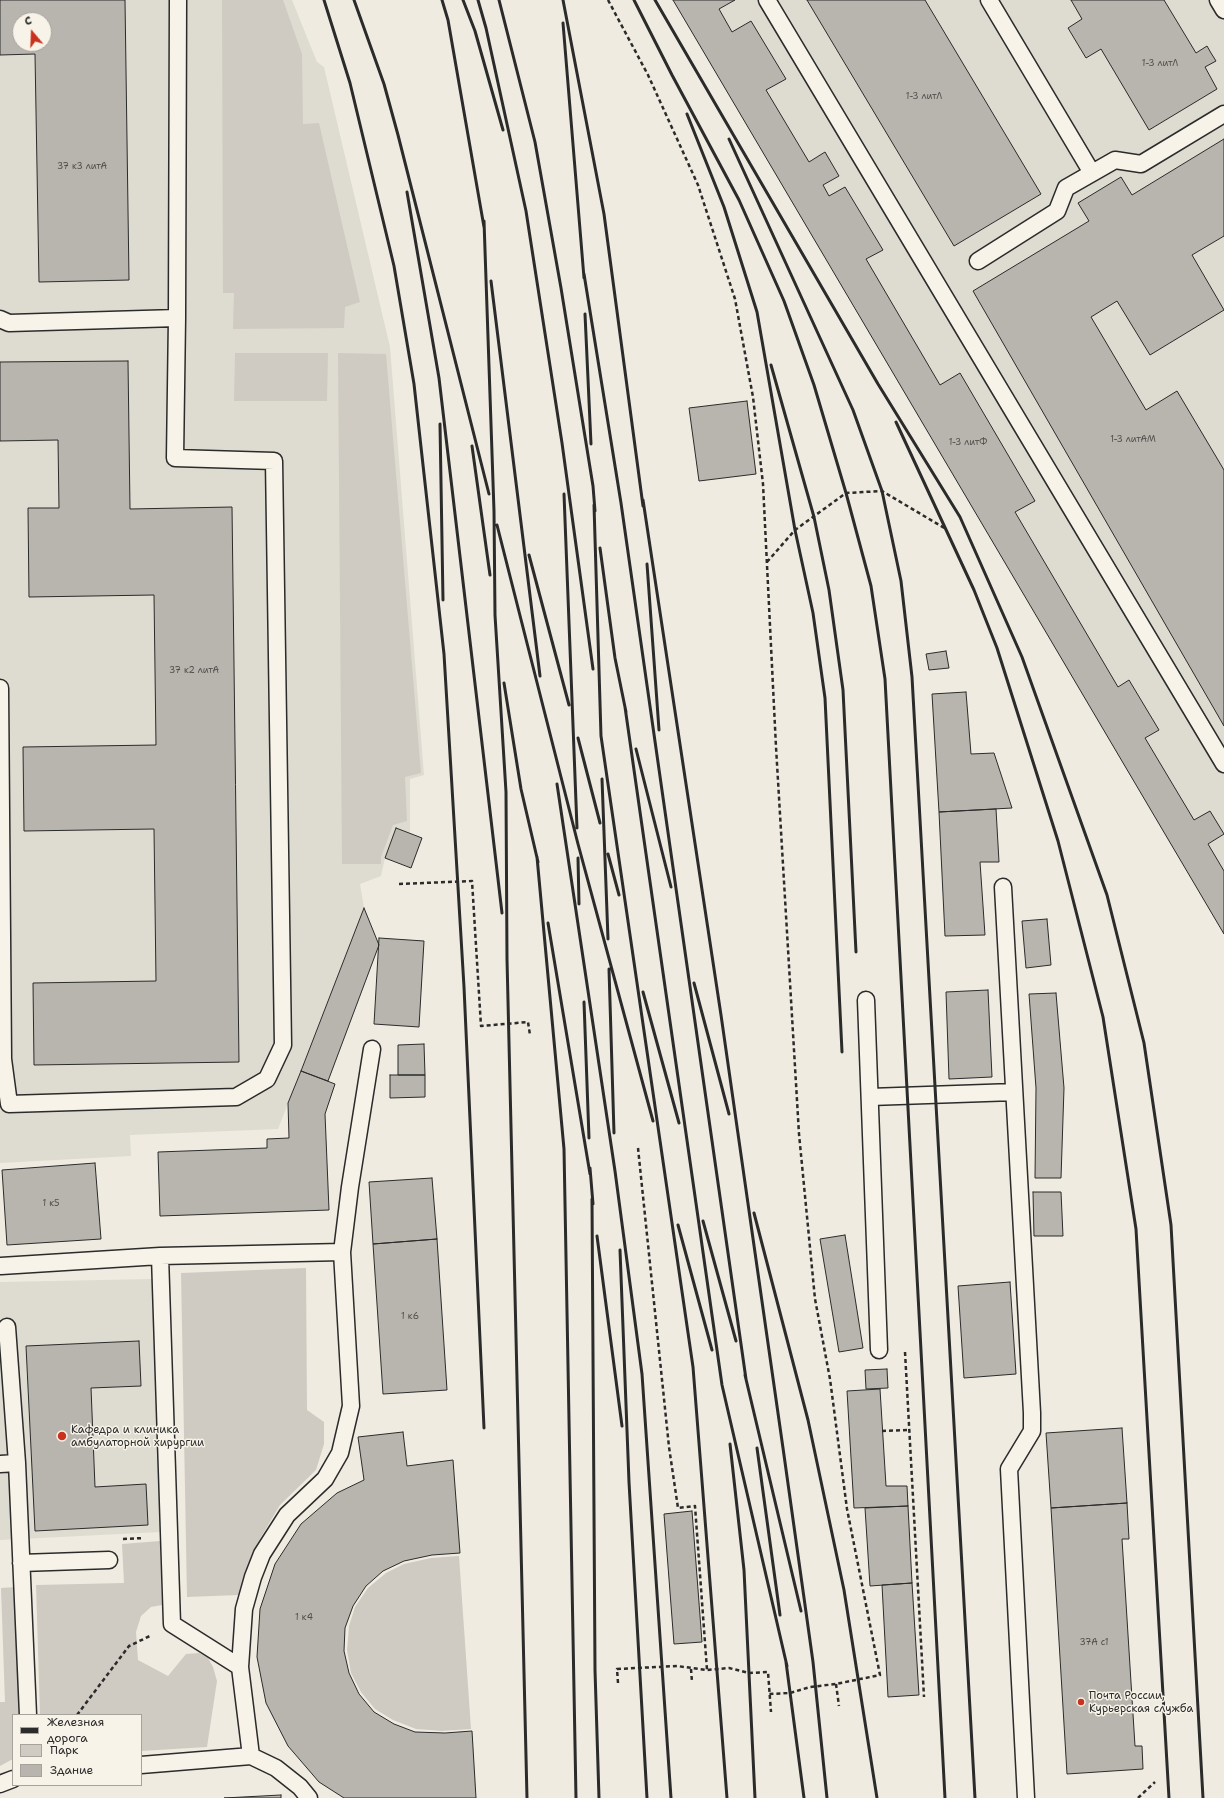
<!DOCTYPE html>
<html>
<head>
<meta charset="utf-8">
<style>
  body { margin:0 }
  #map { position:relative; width:1224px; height:1798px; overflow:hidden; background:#efebe0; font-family:"Shantell Sans",sans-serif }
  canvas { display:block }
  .legend { position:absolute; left:12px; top:1714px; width:130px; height:72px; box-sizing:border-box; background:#f7f3e8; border:1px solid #a5a39c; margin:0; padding:5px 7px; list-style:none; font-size:12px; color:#2b2b2b }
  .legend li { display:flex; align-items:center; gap:8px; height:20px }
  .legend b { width:20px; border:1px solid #a5a39c }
  .north { position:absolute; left:12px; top:12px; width:40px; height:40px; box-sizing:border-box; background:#f7f3e8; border:1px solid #a5a39c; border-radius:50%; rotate:341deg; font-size:11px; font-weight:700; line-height:16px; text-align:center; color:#2b2b2b }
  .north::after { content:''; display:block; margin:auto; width:14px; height:18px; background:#c8321e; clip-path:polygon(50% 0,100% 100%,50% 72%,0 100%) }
</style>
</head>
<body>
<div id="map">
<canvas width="1224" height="1798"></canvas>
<ul class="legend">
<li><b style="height:5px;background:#2b2b2b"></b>Железная дорога</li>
<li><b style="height:11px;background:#cfcbc2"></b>Парк</li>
<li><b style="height:11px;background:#b8b5ae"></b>Здание</li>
</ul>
<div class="north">С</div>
</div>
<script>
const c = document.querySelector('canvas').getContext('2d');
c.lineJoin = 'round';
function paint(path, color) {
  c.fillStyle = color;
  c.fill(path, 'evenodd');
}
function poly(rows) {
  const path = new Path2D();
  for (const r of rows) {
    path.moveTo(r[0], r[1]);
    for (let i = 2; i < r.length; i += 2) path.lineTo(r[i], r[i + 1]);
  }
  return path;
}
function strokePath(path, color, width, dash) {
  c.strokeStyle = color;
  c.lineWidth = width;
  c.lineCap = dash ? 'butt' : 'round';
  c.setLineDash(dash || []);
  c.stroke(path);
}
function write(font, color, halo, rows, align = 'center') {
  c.font = font + ' "Shantell Sans",sans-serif';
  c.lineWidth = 3;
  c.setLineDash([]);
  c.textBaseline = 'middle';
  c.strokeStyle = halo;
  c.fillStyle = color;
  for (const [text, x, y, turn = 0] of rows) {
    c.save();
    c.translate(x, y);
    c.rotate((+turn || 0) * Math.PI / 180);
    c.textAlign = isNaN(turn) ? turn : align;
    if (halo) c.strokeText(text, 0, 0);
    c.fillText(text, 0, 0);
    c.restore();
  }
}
paint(poly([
  [0,0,292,0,317,62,324,67,390,347,424,775,410,779,410,833,396,828,385,858,381,876,360,884,364,908,278,1129,130,1135,131,1156,0,1163],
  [20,20,44,20,44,44,20,44],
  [673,0,1224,0,1224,934,723,85],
  [153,1279,160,1532,0,1540,0,1282]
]), '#dedbd1');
paint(poly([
  [222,0,283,0,302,54,303,124,319,123,360,302,345,307,344,328,233,329,234,293,223,293],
  [235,353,328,353,327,401,234,401],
  [338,353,386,354,421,773,405,777,407,821,393,825,381,857,381,864,342,864],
  [306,1268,307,1410,324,1422,324,1444,316,1470,280,1505,254,1549,239,1595,187,1597,181,1273],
  [160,1541,162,1605,151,1607,141,1616,136,1632,138,1660,168,1676,186,1654,199,1653,208,1658,213,1667,217,1681,207,1747,141,1751,141,1715,40,1715,36,1585,124,1583,122,1544],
  [459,1556,471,1729,442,1731,416,1729,393,1720,375,1709,361,1692,351,1673,347,1650,349,1626,355,1607,368,1588,386,1573,404,1564,431,1558],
  [17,1587,19,1715,13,1715,13,1759,0,1766,0,1702,5,1702,1,1588]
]), '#cfcbc2');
const building = poly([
  [0,0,125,0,129,280,39,282,35,54,0,55,0,0],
  [20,20,44,20,44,44,20,44,20,20],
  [673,0,735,0,719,9,732,32,751,21,786,79,766,90,809,162,825,152,839,176,823,185,829,196,845,187,883,250,866,259,940,385,960,373,1035,501,1015,512,1118,687,1129,680,1159,730,1145,738,1194,820,1210,811,1224,834,1208,844,1224,871,1224,934,673,0],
  [807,0,925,0,1041,194,954,246,807,0],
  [1071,0,1164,0,1196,53,1207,46,1211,53,1216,61,1205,67,1217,89,1149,130,1101,49,1086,58,1068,28,1082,19,1071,0],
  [1224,139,1224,236,1192,255,1224,310,1150,355,1117,301,1091,317,1146,410,1177,391,1224,470,1224,726,973,291,1089,221,1078,203,1121,177,1132,195,1224,139],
  [128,361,130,509,232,507,239,1062,34,1065,33,983,156,981,154,829,24,831,23,747,156,745,154,595,29,597,28,508,59,508,58,440,0,441,0,362,128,361],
  [747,401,756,474,699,481,689,408,747,401],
  [946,651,949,668,929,670,926,654,946,651],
  [966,692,971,754,994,753,1012,808,939,812,932,694,966,692],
  [996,809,999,862,980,862,985,935,945,936,939,812,996,809],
  [396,828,422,838,411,868,385,858,396,828],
  [364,908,379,945,328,1081,301,1071,364,908],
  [1047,919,1051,965,1026,968,1022,921,1047,919],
  [379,938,424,941,419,1027,374,1024,379,938],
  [988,990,992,1077,949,1079,946,992,988,990],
  [1056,993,1064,1088,1061,1178,1035,1178,1036,1088,1029,994,1056,993],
  [424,1044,425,1075,398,1075,398,1045,424,1044],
  [301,1071,335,1084,325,1114,329,1210,160,1216,158,1152,267,1148,267,1139,289,1138,288,1103,301,1071],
  [390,1075,425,1075,425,1097,390,1098,390,1075],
  [95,1163,101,1239,7,1245,2,1170,95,1163],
  [432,1178,437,1239,373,1244,369,1182,432,1178],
  [1033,1192,1061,1192,1063,1236,1034,1236,1033,1192],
  [845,1235,863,1348,839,1352,820,1239,845,1235],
  [437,1239,447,1390,383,1394,373,1244,437,1239],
  [1010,1282,1016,1374,964,1378,958,1286,1010,1282],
  [139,1341,141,1386,91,1388,95,1487,146,1484,148,1525,35,1531,26,1346,139,1341],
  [887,1369,888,1388,866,1389,865,1370,887,1369],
  [880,1389,886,1486,907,1486,908,1506,854,1508,847,1391,880,1389],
  [1122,1428,1127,1503,1051,1508,1046,1433,1122,1428],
  [403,1432,407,1466,453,1460,460,1553,432,1555,404,1561,383,1571,366,1586,353,1606,345,1628,344,1651,349,1673,359,1694,374,1712,394,1724,415,1732,445,1733,472,1731,476,1798,344,1798,319,1782,288,1746,266,1703,257,1657,260,1609,275,1564,301,1524,337,1493,364,1480,358,1437,403,1432],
  [1127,1503,1129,1539,1122,1539,1135,1746,1142,1746,1143,1769,1067,1774,1051,1508,1127,1503],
  [908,1506,912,1583,870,1586,865,1508,908,1506],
  [692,1511,702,1642,674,1644,664,1514,692,1511],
  [912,1583,919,1695,888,1697,882,1585,912,1583],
  [281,1795,281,1798,224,1798,281,1795]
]);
paint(building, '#b8b5ae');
strokePath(building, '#2b2b2b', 1);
const service = poly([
  [767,0,1224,764],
  [989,0,1092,173],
  [1218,0,1224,10],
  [978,261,1057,211,1066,188,1115,160,1141,164,1224,114],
  [177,318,178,0],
  [0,319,9,323,177,318,175,458,274,461,283,1045,267,1079,236,1097,9,1104,3,1059,0,688],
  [1003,887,1032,1413,1032,1431,1009,1469,1026,1798],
  [866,1000,879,1350],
  [870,1097,1014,1092],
  [160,1256,342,1252],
  [1,1266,160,1256,172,1624,240,1667],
  [7,1327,17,1463,28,1715],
  [0,1464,17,1463],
  [21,1563,109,1560],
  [141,1765,251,1756],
  [0,1784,13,1779],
  [309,1798,300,1787,276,1768,251,1756,240,1667,244,1609,253,1577,262,1554,287,1515,325,1479,340,1453,351,1406,342,1252,350,1187,372,1049]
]);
strokePath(service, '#2b2b2b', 19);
strokePath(poly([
  [608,0,648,75,698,185,735,299,753,397,763,484,776,747,799,1134,815,1299,830,1379,847,1509,880,1675,836,1684,810,1687,790,1693,769,1694],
  [767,562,795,530,846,493,882,491,946,529],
  [399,884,472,881,481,1026,528,1022,530,1035],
  [638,1148,669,1447,678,1508,695,1506,707,1670],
  [905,1352,924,1697],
  [882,1431,909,1430],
  [123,1539,144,1538],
  [691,1669,692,1682],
  [618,1683,617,1669,677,1666,707,1670,729,1668,749,1673,768,1672,771,1712],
  [836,1684,839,1706],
  [77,1715,129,1646,152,1635],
  [1138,1798,1155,1782]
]), '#2b2b2b', 2.5, [4, 3]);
strokePath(service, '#f7f3e8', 16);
strokePath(poly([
  [324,0,350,83,394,266,414,384,444,654,464,987,484,1428],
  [354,0,384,84,398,135,489,494],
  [442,0,448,20,484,227],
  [463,0,475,31,503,130],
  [478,0,486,28,526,211,562,443,593,669],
  [499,0,535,142,561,288,593,486,595,511],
  [563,0,604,214,643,506],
  [634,0,672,75,739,200,784,301,814,385,846,493,871,586,885,679,945,1798],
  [655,0,878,384,960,517,1022,657,1107,895,1144,1043,1171,1225,1203,1798],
  [563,23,584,278],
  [687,114,724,207,757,312,795,530,813,613,825,698,842,1052],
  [729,139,853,410,882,491,901,581,912,677,975,1798],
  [407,192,439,378,502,913],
  [484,221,494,511,495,615,506,792,507,959,527,1798],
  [584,274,621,503,746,1379],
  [491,281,540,676],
  [585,314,591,444],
  [771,365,814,517,829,590,843,690,856,952],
  [896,422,974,590,997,648,1058,841,1103,1017,1136,1229,1169,1798],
  [440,424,443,600],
  [472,446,490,575],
  [564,494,577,828],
  [643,500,721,1015,783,1448,813,1662,827,1798],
  [594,505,601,736,693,1367,727,1798],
  [497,525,578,844,653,1121],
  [600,548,615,658,626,712],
  [529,555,569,705],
  [647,564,659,730],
  [504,683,521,789,538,862],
  [625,707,722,1385,787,1666],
  [578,738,600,823],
  [636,749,671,887],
  [602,779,608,939],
  [557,784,615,1171,642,1374,671,1798],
  [608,854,619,895],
  [537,857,564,1149,576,1798],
  [578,858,579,904],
  [548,923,590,1174],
  [609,969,614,1133],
  [694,983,729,1114],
  [643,992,679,1123],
  [584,1002,589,1138],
  [590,1168,593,1204],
  [592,1199,595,1670,599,1798],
  [754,1213,808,1420,844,1590,877,1798],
  [703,1221,736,1341],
  [678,1225,712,1350],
  [597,1236,622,1426],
  [620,1250,629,1482,647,1798],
  [745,1375,801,1611],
  [730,1444,744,1570,755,1798],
  [757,1448,780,1615],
  [786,1662,804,1798]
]), '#2b2b2b', 3);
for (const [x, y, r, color] of [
  [62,1436,5,"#c8321e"],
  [1081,1702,4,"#c8321e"]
]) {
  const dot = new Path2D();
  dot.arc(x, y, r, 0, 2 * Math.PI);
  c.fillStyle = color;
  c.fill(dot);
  strokePath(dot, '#f7f3e8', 1.5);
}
write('9px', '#4e4e4c', null, [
  ["1-3 литЛ",1160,64],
  ["1-3 литЛ",924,97],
  ["37 к3 литА",82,167],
  ["1-3 литАМ",1133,440],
  ["1-3 литФ",968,443],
  ["37 к2 литА",194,671],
  ["1 к5",51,1204],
  ["1 к6",410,1317],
  ["1 к4",304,1618],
  ["37А с1",1094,1643]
]);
write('11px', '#2b2b2b', '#f7f3e8', [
  ["Кафедра и клиника",71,1430],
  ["амбулаторной хирургии",71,1443],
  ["Почта России,",1089,1696],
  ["Курьерская служба",1089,1709]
], 'left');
</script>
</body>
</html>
